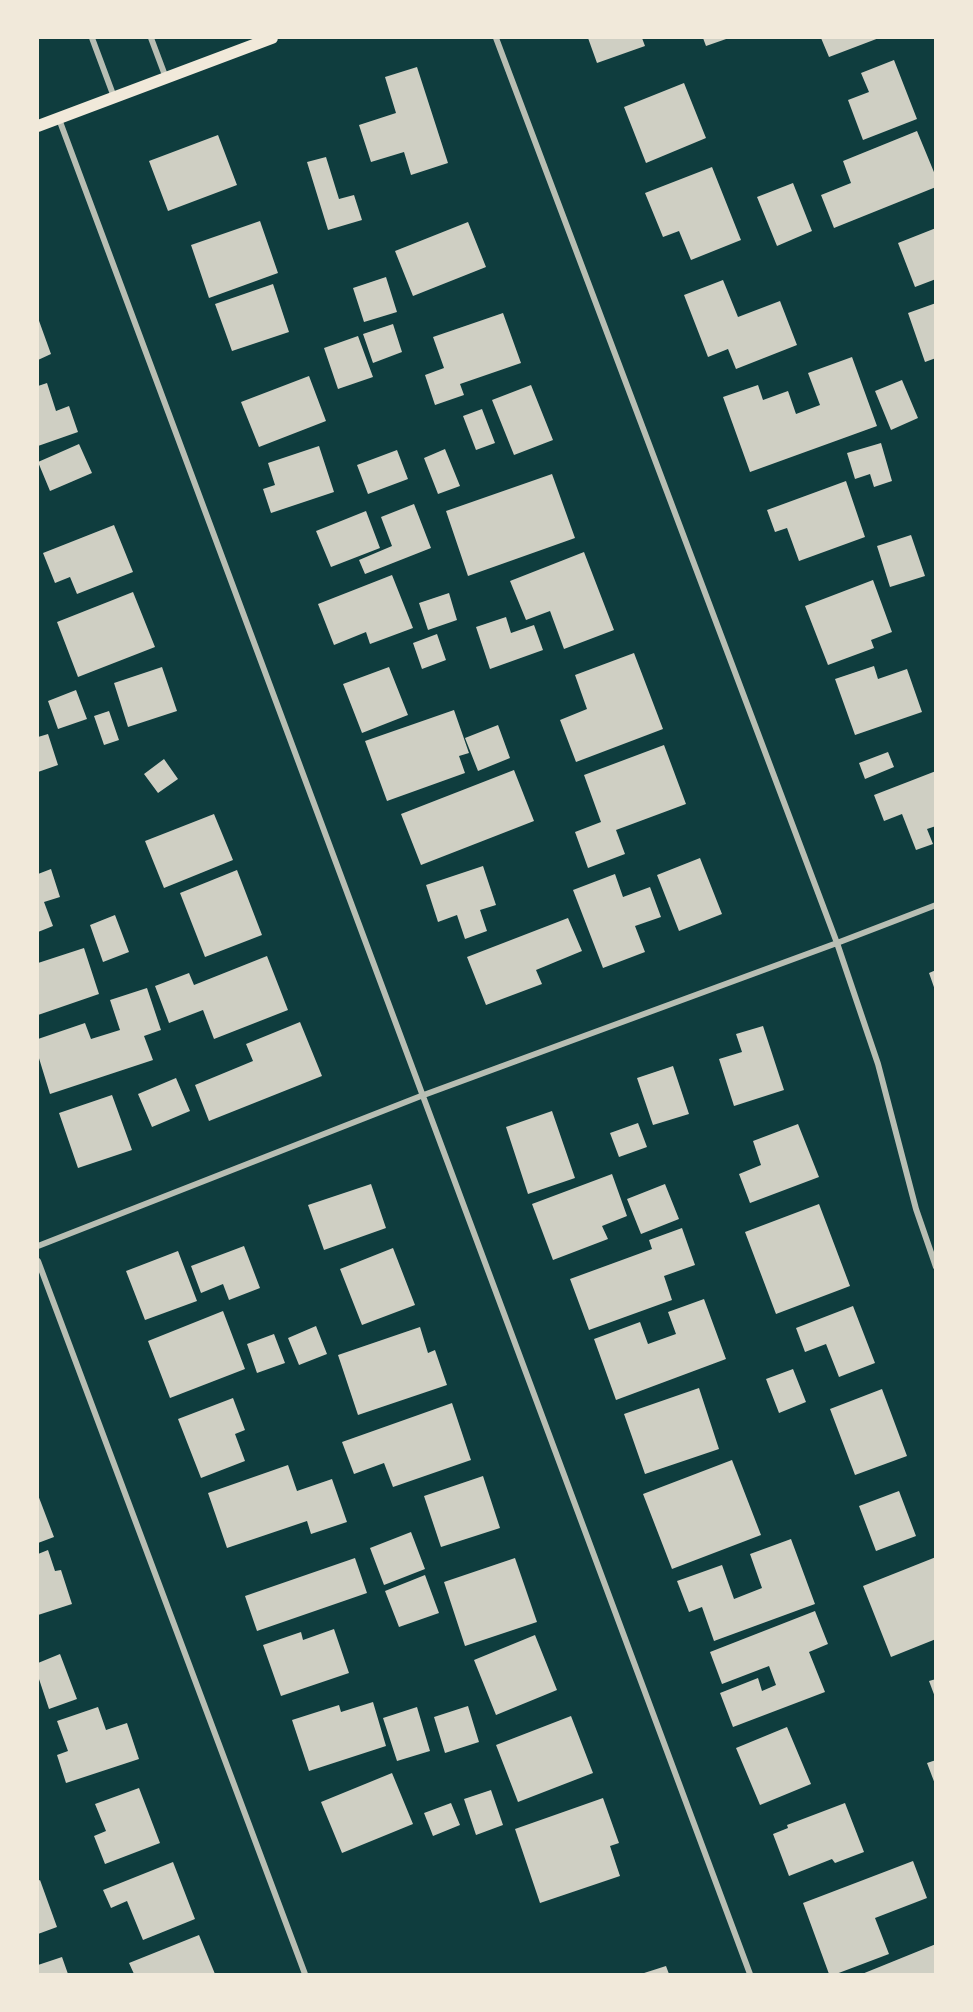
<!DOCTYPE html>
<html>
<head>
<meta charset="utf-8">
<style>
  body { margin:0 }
  #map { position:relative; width:973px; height:2012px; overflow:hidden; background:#0f3d3e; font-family:Karla,sans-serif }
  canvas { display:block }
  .frame { position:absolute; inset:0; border:39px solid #f1e9da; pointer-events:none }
</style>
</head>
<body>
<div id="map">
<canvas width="973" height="2012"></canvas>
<div class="frame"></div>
</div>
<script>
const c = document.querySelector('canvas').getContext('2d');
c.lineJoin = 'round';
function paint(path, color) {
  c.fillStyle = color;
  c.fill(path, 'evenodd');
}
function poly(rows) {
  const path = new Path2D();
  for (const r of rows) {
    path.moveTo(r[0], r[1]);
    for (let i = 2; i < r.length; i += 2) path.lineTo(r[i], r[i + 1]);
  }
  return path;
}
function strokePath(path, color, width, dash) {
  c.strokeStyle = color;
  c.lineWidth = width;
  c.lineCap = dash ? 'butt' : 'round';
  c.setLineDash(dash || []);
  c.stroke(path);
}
paint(poly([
  [588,38,642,38,645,46,597,63],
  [703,38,729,38,706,46],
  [821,38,879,38,829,57],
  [894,60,917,119,863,140,848,100,869,92,861,73],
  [417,67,448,163,411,175,404,152,371,162,359,125,396,113,385,77],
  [684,83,706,138,646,163,624,107],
  [917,131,936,177,936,187,834,228,821,195,851,183,843,161],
  [218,135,237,185,168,211,149,161],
  [326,157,339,199,354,195,362,220,328,230,307,162],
  [712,167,741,240,691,260,679,231,663,237,645,193],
  [793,183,812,231,777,246,757,197],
  [260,221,278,273,209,298,191,245],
  [468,222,486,267,413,296,395,251],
  [936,228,936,279,915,287,898,243],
  [386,277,397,312,364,322,353,288],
  [723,280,738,317,780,301,797,345,736,369,728,349,708,357,684,295],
  [273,284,289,332,232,351,215,304],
  [936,303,936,358,925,362,908,313],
  [503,313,521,363,460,384,464,395,435,405,425,375,444,368,433,337],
  [38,318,51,354,38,360],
  [393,324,402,352,373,363,363,334],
  [358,336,373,377,338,389,324,348],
  [852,357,877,426,750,472,723,397,758,385,763,400,788,391,796,414,820,405,808,373],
  [309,376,326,421,259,447,241,402],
  [902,380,918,418,891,430,875,391],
  [47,383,56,411,69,406,78,432,38,446,38,386],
  [531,385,553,440,514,455,492,400],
  [482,409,495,443,476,450,463,416],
  [881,443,892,481,874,487,870,474,855,479,847,453],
  [79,444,92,473,50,491,38,462],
  [319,446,334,492,271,513,263,489,275,485,268,463],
  [445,449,460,486,438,494,424,458],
  [397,450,408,479,368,494,357,465],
  [552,474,575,538,468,576,446,511],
  [846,481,865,537,799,561,787,528,775,532,767,510],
  [414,504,431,548,365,574,359,560,392,546,381,517],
  [366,511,380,548,331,567,316,531],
  [114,525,133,572,77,594,70,577,55,583,43,553],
  [911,535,925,576,890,587,877,546],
  [584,552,614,630,564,649,550,611,526,620,510,581],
  [392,575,413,628,370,644,366,632,334,645,318,604],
  [873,580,892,632,871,640,874,648,828,665,805,606],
  [133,592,155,647,78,677,57,622],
  [449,593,457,620,428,630,419,603],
  [506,617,511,633,534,625,543,650,490,669,476,627],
  [437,634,446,660,422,669,413,643],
  [634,653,663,729,576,762,560,720,587,709,575,675],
  [874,666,878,679,907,669,922,712,855,735,835,679],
  [162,667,177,711,128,727,114,683],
  [389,667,408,715,362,733,343,684],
  [76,690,87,719,58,729,48,701],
  [454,710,469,753,459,756,465,773,387,801,365,741],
  [109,711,119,740,104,745,94,716],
  [498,725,510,758,478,771,465,738],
  [48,734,58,765,38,772,38,737],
  [664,745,686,804,616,830,625,854,588,868,575,832,601,822,584,775],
  [888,752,894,767,865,779,859,763],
  [164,759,178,779,158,793,144,774],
  [514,770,534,821,421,865,401,814],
  [936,771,936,826,927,829,933,844,916,850,902,814,884,821,874,795],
  [214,814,233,860,164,888,145,841],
  [700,858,722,914,679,931,657,875],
  [483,866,496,905,480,910,487,931,465,939,457,915,438,922,426,885],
  [51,869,60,897,44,902,53,926,38,932,38,874],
  [237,870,262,935,205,957,180,893],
  [615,874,623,897,650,887,661,917,635,926,645,952,603,968,573,890],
  [115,915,129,952,103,962,90,925],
  [568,918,582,951,536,970,542,984,486,1005,467,957],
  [84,948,99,994,38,1015,38,963],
  [267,956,288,1010,214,1039,203,1010,169,1023,155,986,189,973,194,985],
  [936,970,936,990,935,990,929,973],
  [147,988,161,1030,144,1036,153,1060,50,1094,38,1055,38,1039,85,1023,91,1039,120,1030,110,1000],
  [300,1022,322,1076,209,1121,195,1085,253,1061,246,1044],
  [763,1026,784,1090,734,1106,719,1059,742,1052,736,1034],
  [673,1066,689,1114,653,1125,637,1078],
  [176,1078,190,1111,152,1127,138,1094],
  [112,1095,132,1150,78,1168,59,1113],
  [552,1111,575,1178,528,1194,506,1127],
  [638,1123,647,1147,619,1157,610,1133],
  [798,1124,819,1177,750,1203,739,1174,761,1165,753,1141],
  [612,1174,627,1216,602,1226,608,1239,553,1260,532,1204],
  [371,1184,386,1228,324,1250,308,1205],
  [665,1184,679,1219,641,1234,627,1199],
  [819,1204,850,1286,776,1314,745,1232],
  [682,1228,695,1265,664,1276,672,1300,589,1330,570,1279,652,1249,649,1240],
  [244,1246,260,1288,229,1300,223,1284,201,1293,191,1266],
  [393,1248,415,1305,362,1325,340,1269],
  [178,1251,197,1301,145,1320,126,1271],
  [704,1299,726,1359,616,1400,594,1339,640,1322,648,1344,676,1334,668,1312],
  [853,1306,875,1363,839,1377,826,1344,805,1352,796,1328],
  [223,1311,245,1369,170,1398,148,1341],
  [316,1326,327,1354,299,1365,288,1338],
  [420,1327,428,1353,435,1350,447,1385,358,1415,338,1355],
  [274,1334,285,1363,257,1373,247,1344],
  [793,1369,806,1402,779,1413,766,1379],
  [699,1388,719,1449,645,1474,624,1414],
  [882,1389,907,1456,855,1475,830,1409],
  [233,1398,245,1430,235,1434,245,1461,201,1478,178,1419],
  [452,1403,471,1460,393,1487,384,1463,354,1474,342,1442],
  [732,1460,761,1535,672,1569,643,1494],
  [288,1465,297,1491,332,1479,347,1522,311,1534,307,1521,227,1548,208,1493],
  [483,1476,500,1528,441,1547,424,1496],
  [899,1491,916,1536,876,1551,859,1506],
  [38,1495,54,1537,38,1543],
  [411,1532,425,1569,384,1585,370,1548],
  [791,1539,815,1604,714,1641,702,1607,689,1612,677,1581,722,1565,734,1599,762,1588,750,1554],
  [48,1550,55,1571,61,1570,72,1604,38,1615,38,1554],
  [936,1557,936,1639,891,1657,863,1586],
  [355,1558,367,1593,257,1631,245,1596],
  [515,1558,537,1622,465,1646,444,1582],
  [425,1575,439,1613,399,1627,385,1591],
  [815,1611,828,1644,809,1652,825,1692,733,1727,720,1693,758,1678,762,1691,776,1685,769,1666,722,1684,710,1652],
  [334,1629,349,1673,281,1696,263,1645,301,1632,303,1640],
  [535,1635,557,1690,496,1715,474,1660],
  [60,1654,77,1699,49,1709,38,1676,38,1663],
  [936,1679,936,1697,935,1697,929,1681],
  [373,1702,386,1746,309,1771,292,1720,339,1705,341,1712],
  [468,1706,479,1742,445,1753,434,1717],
  [98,1707,106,1730,127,1723,139,1759,66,1783,57,1755,68,1751,57,1721],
  [417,1707,430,1751,397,1761,383,1718],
  [571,1716,593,1773,518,1802,496,1745],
  [787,1727,811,1784,760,1805,736,1748],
  [936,1760,936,1784,935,1784,927,1763],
  [392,1773,413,1824,342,1853,321,1802],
  [139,1788,160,1843,105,1864,94,1836,106,1831,95,1804],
  [491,1790,503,1825,476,1835,464,1799],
  [603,1798,619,1843,610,1846,620,1876,540,1903,515,1829],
  [451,1803,460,1825,433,1836,424,1813],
  [845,1803,864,1852,835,1863,832,1859,789,1876,773,1834,788,1828,787,1825],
  [913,1861,927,1898,875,1918,889,1954,836,1974,829,1974,803,1903],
  [173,1862,195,1919,143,1940,127,1901,111,1908,103,1890],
  [40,1880,57,1927,38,1934,38,1881],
  [199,1935,215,1974,134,1974,129,1963],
  [936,1944,936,1974,862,1974],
  [62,1957,68,1974,38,1974,38,1965],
  [666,1966,669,1974,641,1974]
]), '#cfcfc3');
strokePath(poly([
  [92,38,114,97],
  [151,38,166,78],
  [496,38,837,943,878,1064,916,1209,936,1267],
  [59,119,750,1974],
  [38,1246,421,1096,837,943,936,905],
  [38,1261,305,1974]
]), '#b8beb3', 6);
strokePath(poly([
  [38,126,272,38]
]), '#f1e9da', 12);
</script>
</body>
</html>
